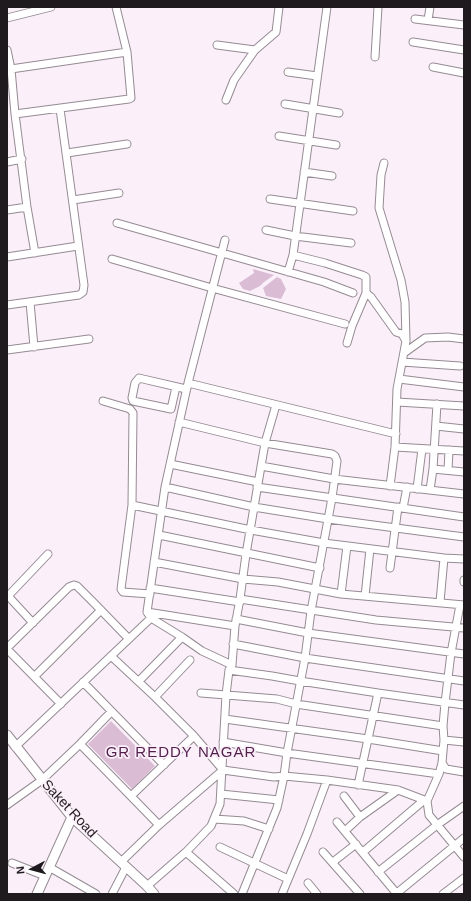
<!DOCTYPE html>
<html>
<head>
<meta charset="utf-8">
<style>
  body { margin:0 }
  #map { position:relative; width:471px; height:901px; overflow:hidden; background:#fbf0f9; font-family:Arial,sans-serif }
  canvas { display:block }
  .frame { position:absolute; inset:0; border:8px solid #1e1a1d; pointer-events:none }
  .north { position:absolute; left:12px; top:849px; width:40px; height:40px; -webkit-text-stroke:3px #fbf0f9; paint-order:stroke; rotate:264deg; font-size:11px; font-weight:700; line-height:16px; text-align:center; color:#1e1a1d }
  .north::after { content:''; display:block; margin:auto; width:14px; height:18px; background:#1e1a1d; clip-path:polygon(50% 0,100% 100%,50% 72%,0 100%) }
</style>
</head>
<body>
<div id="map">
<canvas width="471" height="901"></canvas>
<div class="frame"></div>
<div class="north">N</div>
</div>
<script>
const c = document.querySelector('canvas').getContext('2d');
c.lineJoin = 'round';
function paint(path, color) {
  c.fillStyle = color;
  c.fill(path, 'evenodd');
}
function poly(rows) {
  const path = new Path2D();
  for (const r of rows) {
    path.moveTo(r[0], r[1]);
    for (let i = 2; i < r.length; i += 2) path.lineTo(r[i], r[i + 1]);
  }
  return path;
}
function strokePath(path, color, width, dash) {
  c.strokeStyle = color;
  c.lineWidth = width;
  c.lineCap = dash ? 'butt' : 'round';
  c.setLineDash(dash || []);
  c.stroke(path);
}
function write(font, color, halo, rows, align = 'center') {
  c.font = font + ' Arial,sans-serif';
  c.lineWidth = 3.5;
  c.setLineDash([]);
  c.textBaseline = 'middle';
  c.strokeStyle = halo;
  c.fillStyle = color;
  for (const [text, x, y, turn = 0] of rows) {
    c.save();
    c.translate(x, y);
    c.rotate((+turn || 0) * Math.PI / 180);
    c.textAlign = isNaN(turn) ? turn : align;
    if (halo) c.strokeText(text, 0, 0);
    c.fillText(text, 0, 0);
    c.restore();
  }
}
paint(poly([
  [253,269,274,275,264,282,260,286,250,291,243,289,239,283,254,273],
  [277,277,281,279,286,289,281,299,266,296,263,288],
  [111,721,155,766,132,789,88,744]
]), '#dabcd4');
const street = poly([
  [7,18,51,7],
  [415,19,464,25],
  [428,20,430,7],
  [413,42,464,50],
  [217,45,255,50],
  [7,50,11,69,15,114,27,207,35,253],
  [375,57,378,7],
  [433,67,464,73],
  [11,69,127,52],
  [288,72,317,76],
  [226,100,234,80,255,50,276,32,279,7],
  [285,104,339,113],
  [15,114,129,99,131,98,127,52,116,7],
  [279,136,336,145],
  [67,153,127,144],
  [7,162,22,159],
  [384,163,381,175,379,208,401,280,405,302,406,341,397,389,395,447,390,486],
  [304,172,332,176],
  [270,199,353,211],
  [73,200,119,193],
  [7,210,27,207],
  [117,223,324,282,353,293],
  [266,230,295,236,351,243],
  [225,240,188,383,165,487,147,612,151,618,182,637,202,651,232,665],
  [293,255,325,263,362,275,366,277,366,293,352,326,347,343],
  [7,257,78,246],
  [112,259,212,288,345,324],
  [288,272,293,255,327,7],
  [366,293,371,297,396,332,402,334,406,341],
  [30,302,34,347],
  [7,305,79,295,83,292,84,285,60,109],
  [7,350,89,339],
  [404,353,425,338,448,337,464,339],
  [402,362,460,366],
  [399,379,464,387],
  [188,383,396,434],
  [176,387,171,409,133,401,132,398,135,383,139,378,143,379,186,389],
  [103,401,130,409,133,413,132,505,121,589,123,592,150,594],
  [397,402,464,406],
  [179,422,265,443,332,454,335,456,337,461,332,498,311,611,305,658,287,753,284,776,277,808,242,894],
  [436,426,464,429],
  [395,447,464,451],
  [170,464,258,482],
  [261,466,334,479,464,494],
  [433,469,464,472],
  [448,470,449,450],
  [165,487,254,507,328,519,464,537],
  [257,487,464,517],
  [417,489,422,449],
  [430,490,433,469,437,404],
  [132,505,251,530,324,543,444,558,464,559],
  [403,508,407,487],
  [159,535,320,568],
  [154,562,243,579,278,582,341,594,464,605],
  [390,568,398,507],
  [464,580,464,582],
  [150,588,240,602],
  [341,594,347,546],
  [365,596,370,549],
  [240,599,376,620,464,628],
  [440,602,444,558],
  [460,605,451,653,445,703,443,726,444,740,442,763,439,774,427,801,429,815,464,857],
  [147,612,235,626],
  [236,619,308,633,464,654],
  [33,623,9,597,10,594,48,554],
  [233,644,305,658,464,681],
  [7,648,69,587,74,585,77,586,94,603,129,639],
  [7,649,61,704],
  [111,656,155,697,194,736,223,770,274,777,284,776,327,780,398,790,427,801],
  [229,670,272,676,300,681,378,693,464,705],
  [35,676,101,610],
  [139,681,182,637],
  [83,682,164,765],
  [201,693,277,699,296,704,443,726],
  [155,697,190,660],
  [225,719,368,739,443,751],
  [444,740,464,742],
  [223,742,287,753,439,774],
  [80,744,159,825,223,770],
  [15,747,151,618],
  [442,763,446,769,464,772],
  [358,785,378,693],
  [221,794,279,800],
  [131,796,194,736],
  [344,796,360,817],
  [7,805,42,780,80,744,111,712],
  [214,819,244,821,269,829],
  [337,822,397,894],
  [345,831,360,817,398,790],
  [220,847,288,879],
  [186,852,234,894],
  [323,852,360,894],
  [363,852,423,801],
  [121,862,159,825],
  [333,862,356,844],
  [12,863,45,876],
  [49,867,96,894],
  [378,872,437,825,464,806],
  [308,883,317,894],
  [147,886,186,852,211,826,220,804,226,695,229,670,232,665,235,626,240,599,246,554,265,443,276,405],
  [397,893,464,838],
  [112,894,126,867],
  [282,894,307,834,327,780],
  [443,894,464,878]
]);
const secondary = poly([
  [7,735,72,817,147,886,154,894],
  [37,894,72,817]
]);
strokePath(street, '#958b93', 9);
strokePath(secondary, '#958b93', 11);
strokePath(street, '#fff', 7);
strokePath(secondary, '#fff', 9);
write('14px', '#1e1a1d', '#fbf0f9', [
  ["Saket Road",69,809,47]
]);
c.letterSpacing = '1px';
write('15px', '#531f4d', '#fbf0f9', [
  ["GR REDDY NAGAR",181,753]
]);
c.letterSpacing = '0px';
</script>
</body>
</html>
